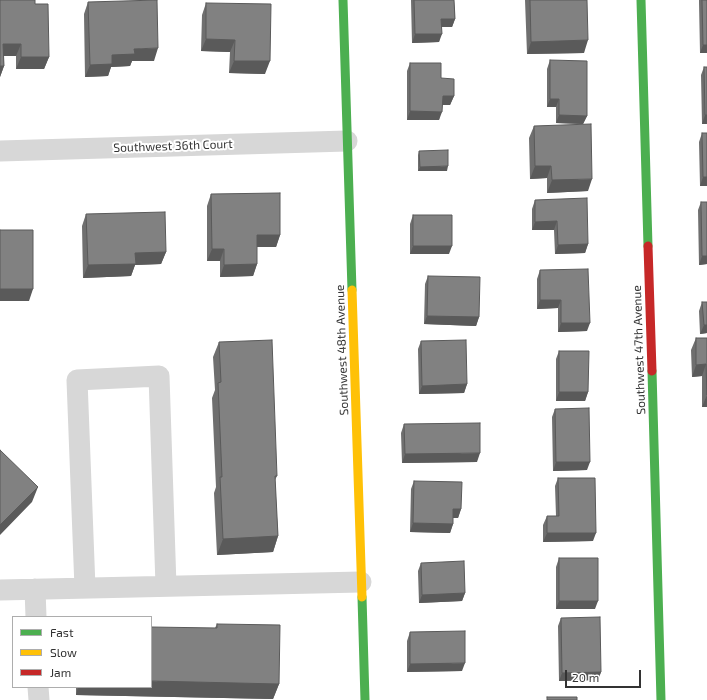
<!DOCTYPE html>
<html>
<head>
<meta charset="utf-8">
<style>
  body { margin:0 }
  #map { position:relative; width:707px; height:700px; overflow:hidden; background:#fff; font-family:"Exo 2",sans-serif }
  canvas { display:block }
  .legend { position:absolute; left:12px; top:616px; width:140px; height:72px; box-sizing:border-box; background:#fff; border:1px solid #adadad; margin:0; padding:5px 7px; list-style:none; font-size:12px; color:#333 }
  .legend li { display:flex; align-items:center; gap:8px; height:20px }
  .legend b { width:20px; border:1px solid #adadad }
  .scale { position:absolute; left:565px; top:670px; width:76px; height:18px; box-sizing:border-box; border:2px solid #333; border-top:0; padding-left:5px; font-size:12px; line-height:14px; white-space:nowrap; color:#333; -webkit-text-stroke:3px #fff; paint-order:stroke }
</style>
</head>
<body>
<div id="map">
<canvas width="707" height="700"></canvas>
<ul class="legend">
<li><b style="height:5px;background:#4caf50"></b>Fast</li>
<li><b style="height:5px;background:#ffc107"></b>Slow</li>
<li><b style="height:5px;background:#c62828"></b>Jam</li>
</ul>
<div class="scale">20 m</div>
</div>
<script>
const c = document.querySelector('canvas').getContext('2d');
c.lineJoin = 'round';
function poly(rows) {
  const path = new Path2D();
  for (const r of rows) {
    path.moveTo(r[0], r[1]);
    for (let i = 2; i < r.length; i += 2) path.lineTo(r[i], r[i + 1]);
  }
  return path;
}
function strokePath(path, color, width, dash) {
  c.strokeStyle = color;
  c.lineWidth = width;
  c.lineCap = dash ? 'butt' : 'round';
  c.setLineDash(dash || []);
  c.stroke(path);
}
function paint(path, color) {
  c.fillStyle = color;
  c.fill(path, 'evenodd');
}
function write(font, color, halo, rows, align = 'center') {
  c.font = font + ' "Exo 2",sans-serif';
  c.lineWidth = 4;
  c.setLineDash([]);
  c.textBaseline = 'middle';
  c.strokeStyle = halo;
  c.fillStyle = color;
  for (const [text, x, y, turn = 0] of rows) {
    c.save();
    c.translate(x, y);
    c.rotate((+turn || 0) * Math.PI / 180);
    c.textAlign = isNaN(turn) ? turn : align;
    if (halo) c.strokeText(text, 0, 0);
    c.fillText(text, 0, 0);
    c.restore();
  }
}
strokePath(poly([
  [0,151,347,141],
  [85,588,77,380,159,376,166,586],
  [35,589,36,617],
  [0,590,361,582],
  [38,687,39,700]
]), '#d7d7d7', 21);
strokePath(poly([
  [343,0,352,290],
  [641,0,648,246],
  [652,371,661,700],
  [362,597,365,700]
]), '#4caf50', 9);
strokePath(poly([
  [352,290,362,597]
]), '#ffc107', 9);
strokePath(poly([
  [648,246,652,371]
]), '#c62828', 9);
paint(poly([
  [0,0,35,4,49,57,44,69,16,69,16,56,4,56,4,66,0,77],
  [411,0,454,0,455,19,452,27,442,27,439,42,412,43],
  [525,0,587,0,584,53,527,54],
  [699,0,707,0,707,53,700,53,699,2],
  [88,2,154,61,132,61,130,66,111,67,108,76,85,77,84,14],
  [206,3,265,74,229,73,230,52,201,51,202,15],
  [550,60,587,116,583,124,556,123,556,107,547,107,547,69],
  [410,63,441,78,454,96,450,105,442,105,439,120,407,120,407,71],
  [704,67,707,67,707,124,702,124,701,75],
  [534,126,588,191,547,193,547,178,530,179,529,138],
  [702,133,707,186,700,186,699,142],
  [419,151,447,171,418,171,418,155],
  [211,194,280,235,276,247,257,247,257,264,253,276,220,277,220,261,207,261,207,206],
  [535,200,588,244,585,253,555,254,554,230,532,230,532,209],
  [701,202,707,264,699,265,698,210],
  [86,214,166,252,161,264,135,265,131,276,83,278,82,226],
  [413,215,449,254,410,254,410,224],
  [540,270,587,331,558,332,558,308,537,309,537,279],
  [428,276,479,317,476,326,424,324,425,284],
  [702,302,707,302,707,333,700,334,699,311],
  [696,338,707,338,707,407,702,407,702,376,692,377,691,350],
  [421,341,467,384,464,393,419,394,418,349],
  [219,342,277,476,275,480,278,536,273,552,217,555,214,493,216,487,212,398,215,390,213,357],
  [559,351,588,392,585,401,556,401,556,359],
  [555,409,587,470,553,471,552,417],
  [404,424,477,462,402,463,401,433],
  [558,478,593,541,543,542,543,525,547,516,556,516,555,486],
  [414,481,461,509,458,518,453,518,453,524,450,533,410,532,411,489],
  [559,558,595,609,556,609,556,567],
  [421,563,465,593,462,601,419,603,418,571],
  [561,618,601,672,598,680,559,681,558,626],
  [217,624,279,684,273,699,76,695,76,687,151,687,215,628],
  [410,632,462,671,407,672,407,641]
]), '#6f6f6f');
paint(poly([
  [441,19,455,19,452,27,438,27],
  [415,34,442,34,439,42,412,43],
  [206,39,235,40,230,52,201,51],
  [588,40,584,53,527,54,531,42],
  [3,44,21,44,16,56,0,56],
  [703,45,707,45,707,53,700,53],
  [158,48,154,61,132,61,130,66,111,67,108,76,85,77,90,65,112,55,134,49],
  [21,57,49,57,44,69,16,69],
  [234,61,270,61,265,74,229,73],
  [0,66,4,66,0,77],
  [443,96,454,96,450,105,439,105],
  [550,99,559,99,556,107,547,107],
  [410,111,442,112,439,120,407,120],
  [559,115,587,116,583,124,556,123],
  [705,115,707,115,707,124,702,124],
  [448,166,447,171,418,171,420,167],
  [535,166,551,166,547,178,530,179],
  [703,177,707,177,707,186,700,186],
  [592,179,588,191,547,193,552,180],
  [557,221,554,230,532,230,535,222],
  [257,235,280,235,276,247,252,247],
  [588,244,585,253,555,254,558,245],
  [413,246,452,246,449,254,410,254],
  [212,249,224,249,220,261,207,261],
  [166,252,161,264,135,265,131,276,83,278,88,265,135,253],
  [702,256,707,256,707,264,699,265],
  [257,264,253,276,220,277,224,265],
  [0,289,33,289,29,301,0,301],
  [540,300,561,300,558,308,537,309],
  [427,316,479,317,476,326,424,324],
  [561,323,590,323,587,331,558,332],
  [704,325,707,325,707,333,700,334],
  [706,364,702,376,692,377,696,365],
  [467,384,464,393,419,394,422,386],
  [559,392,588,392,585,401,556,401],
  [707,395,707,407,702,407],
  [480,453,477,462,402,463,405,454],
  [556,462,590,462,587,470,553,471],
  [38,487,32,502,0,535,0,525],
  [453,509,461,509,458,518,450,518],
  [413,523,453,524,450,533,410,532],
  [547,533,596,533,593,541,543,542],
  [278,536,273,552,217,555,223,539],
  [465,593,462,601,419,603,422,595],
  [559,601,598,601,595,609,556,609],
  [465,663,462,671,407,672,410,664],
  [601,672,598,680,559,681,562,673],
  [151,681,279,684,273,699,76,695,78,687,151,687]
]), '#5a5a5a');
const building = poly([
  [0,0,35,0,35,4,48,4,49,57,21,57,21,44,3,44,4,66,0,66,0,0],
  [157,0,158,48,134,49,135,54,112,55,112,64,90,65,88,2,157,0],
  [414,0,454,0,455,19,441,19,442,34,415,34,414,0],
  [530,0,587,0,588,40,531,42,530,0],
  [702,0,707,0,707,45,703,45,702,0],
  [206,3,271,4,270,61,234,61,235,40,206,39,206,3],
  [550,60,587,61,587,116,559,115,559,99,550,99,550,60],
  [410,63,441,63,441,78,454,79,454,96,443,96,442,112,410,111,410,63],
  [704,67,707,67,707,115,705,115,704,67],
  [591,124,592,179,552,180,551,166,535,166,534,126,591,124],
  [702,133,707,133,707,177,703,177,702,133],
  [448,150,448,166,420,167,419,151,448,150],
  [280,193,280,235,257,235,257,264,224,265,224,249,212,249,211,194,280,193],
  [587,198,588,244,558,245,557,221,535,222,535,200,587,198],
  [701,202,707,202,707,256,702,256,701,202],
  [165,212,166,252,135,253,136,264,88,265,86,214,165,212],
  [413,215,452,215,452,246,413,246,413,215],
  [0,230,33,230,33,289,0,289,0,230],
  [588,269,590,323,561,323,561,300,540,300,540,270,588,269],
  [428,276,480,277,479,317,427,316,428,276],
  [702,302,707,302,707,325,704,325,702,302],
  [696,338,707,338,707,395,706,364,696,365,696,338],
  [272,340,277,476,275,476,278,536,223,539,220,477,222,477,218,383,221,382,219,342,272,340],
  [466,340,467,384,422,386,421,341,466,340],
  [559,351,589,351,588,392,559,392,559,351],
  [589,408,590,462,556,462,555,409,589,408],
  [480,423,480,453,405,454,404,424,480,423],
  [0,450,38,487,0,525,0,450],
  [558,478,595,478,596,533,547,533,547,516,559,516,558,478],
  [414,481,462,482,461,509,453,509,453,524,413,523,414,481],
  [559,558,598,558,598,601,559,601,559,558],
  [464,561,465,593,422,595,421,563,464,561],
  [600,617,601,672,562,673,561,618,600,617],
  [217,624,280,625,279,684,151,681,151,627,217,628,217,624],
  [465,631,465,663,410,664,410,632,465,631],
  [547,697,577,697,577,700,547,700,547,697]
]);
paint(building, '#818181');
strokePath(building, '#5a5a5a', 1);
write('12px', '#333', '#fff', [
  ["Southwest 36th Court",173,146,-2],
  ["Southwest 48th Avenue",342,350,-92],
  ["Southwest 47th Avenue",639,350,-92]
]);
</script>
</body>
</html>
